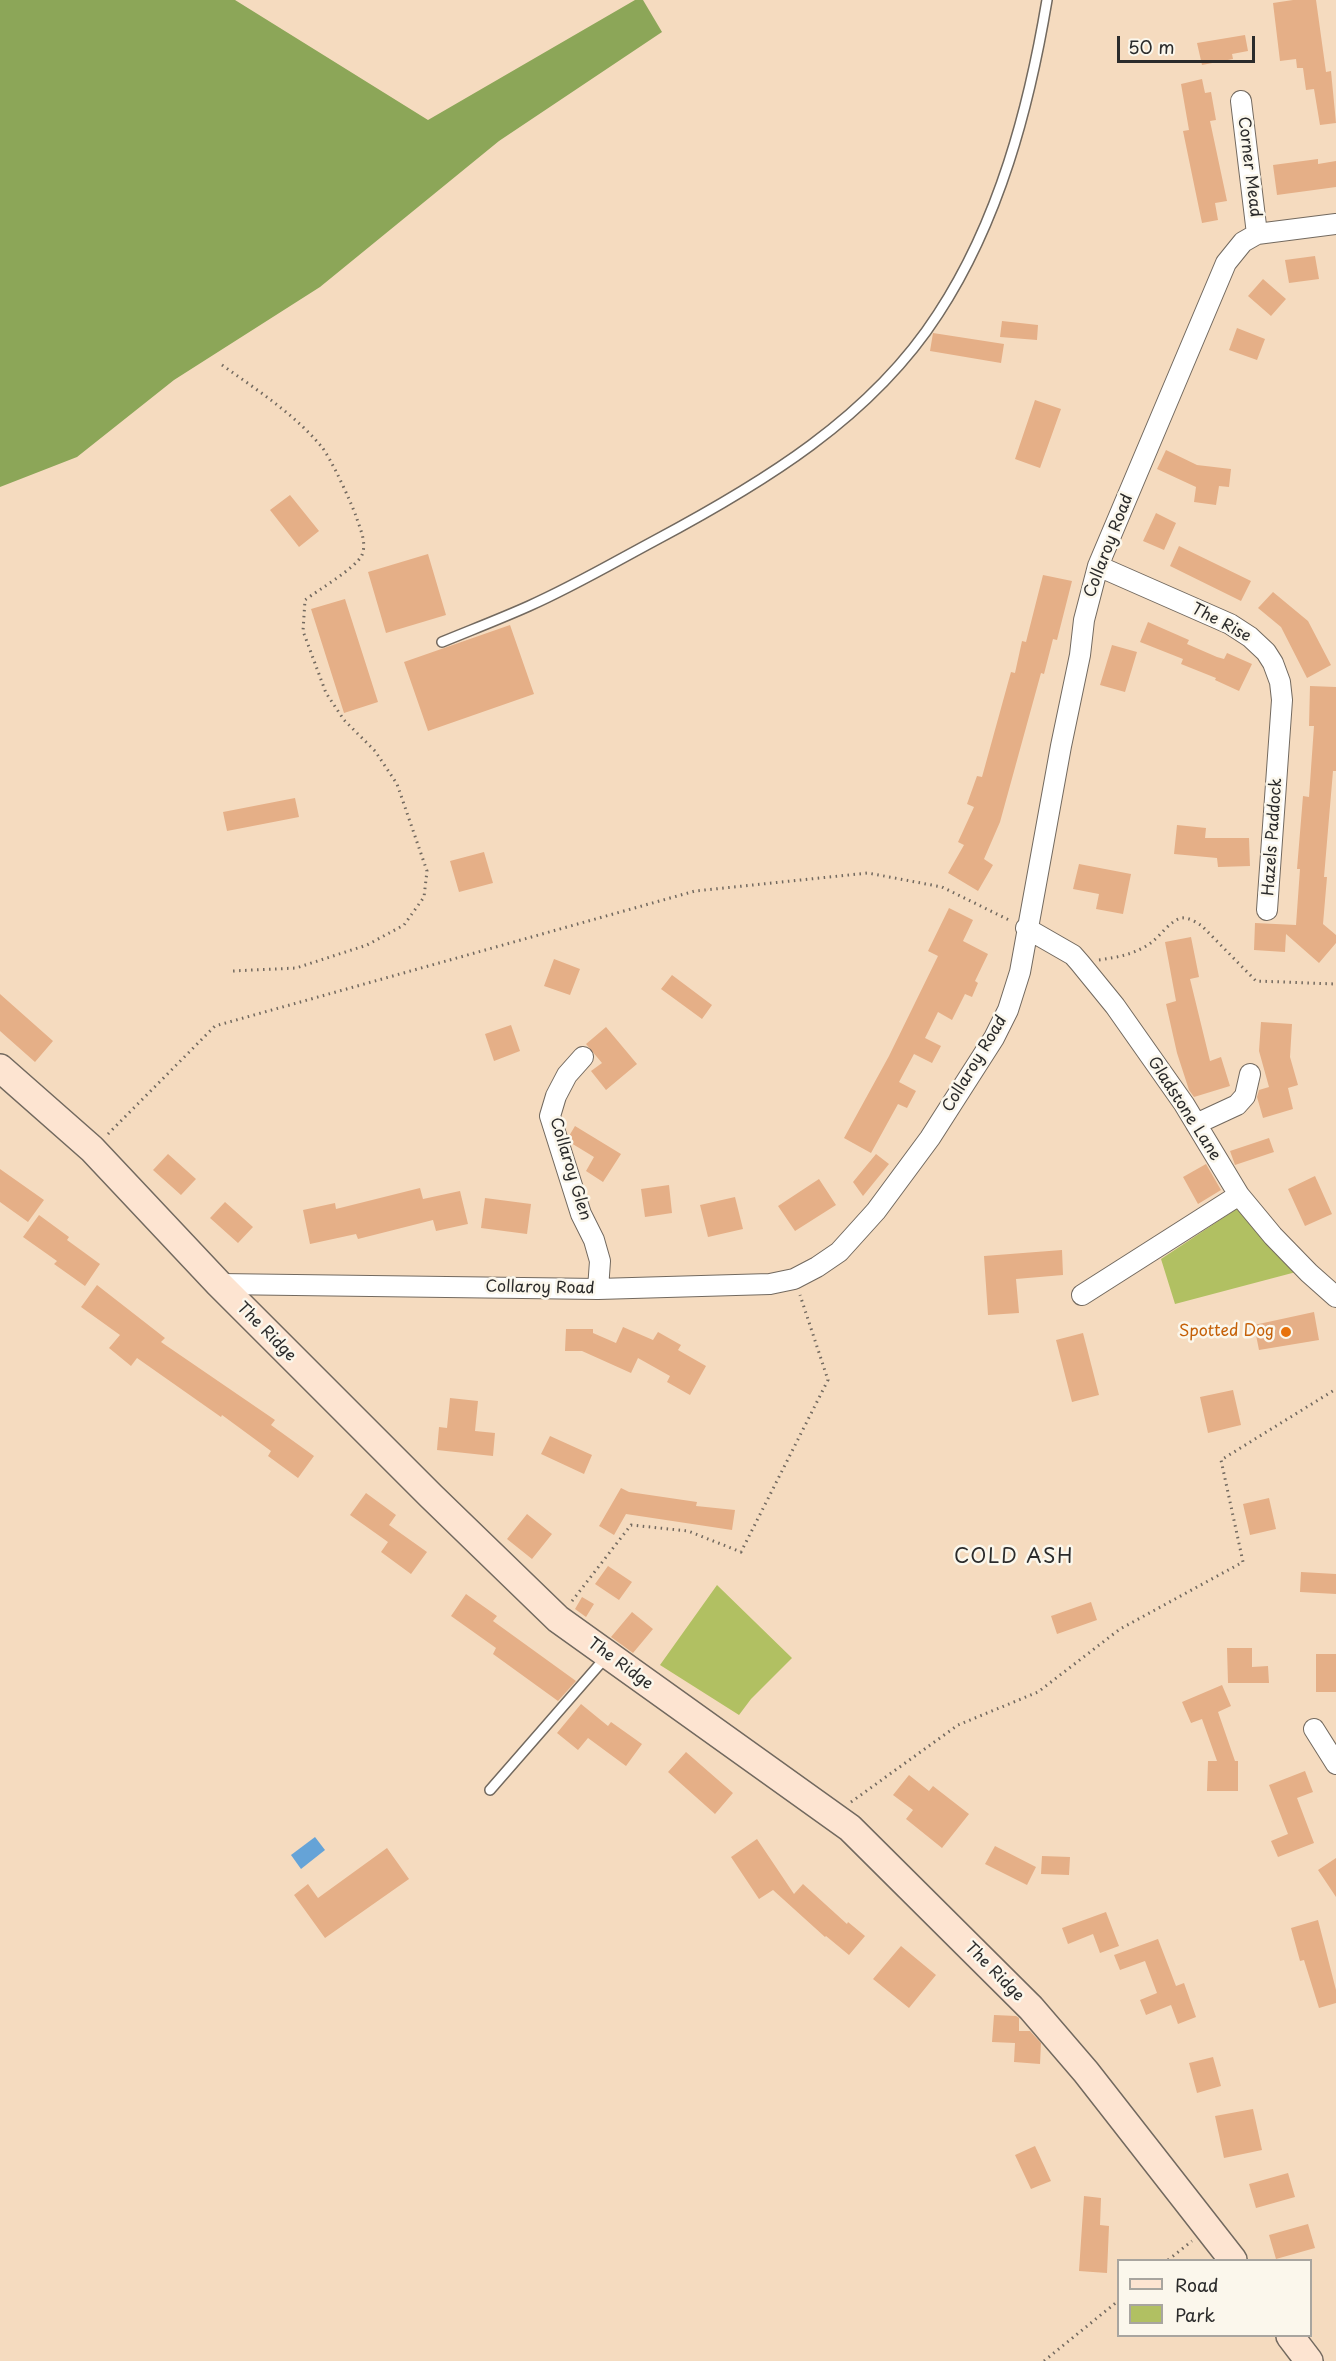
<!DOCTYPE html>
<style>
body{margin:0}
#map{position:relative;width:1336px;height:2361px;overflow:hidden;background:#f5dbbf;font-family:"Playpen Sans",sans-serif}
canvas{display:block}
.legend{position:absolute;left:1117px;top:2259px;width:195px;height:78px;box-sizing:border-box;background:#fbf7ec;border:2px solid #a8a59f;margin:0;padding:8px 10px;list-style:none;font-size:18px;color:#2b2b2b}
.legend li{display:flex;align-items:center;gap:12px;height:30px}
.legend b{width:30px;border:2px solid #a8a59f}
.scale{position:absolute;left:1117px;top:36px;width:138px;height:27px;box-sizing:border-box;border:3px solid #2b2b2b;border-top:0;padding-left:8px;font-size:18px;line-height:21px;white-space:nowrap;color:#2b2b2b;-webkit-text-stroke:4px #fbf7ec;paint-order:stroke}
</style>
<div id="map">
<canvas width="1336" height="2361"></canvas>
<ul class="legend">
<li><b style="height:8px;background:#fde4d1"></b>Road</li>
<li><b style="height:16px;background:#b1c062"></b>Park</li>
</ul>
<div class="scale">50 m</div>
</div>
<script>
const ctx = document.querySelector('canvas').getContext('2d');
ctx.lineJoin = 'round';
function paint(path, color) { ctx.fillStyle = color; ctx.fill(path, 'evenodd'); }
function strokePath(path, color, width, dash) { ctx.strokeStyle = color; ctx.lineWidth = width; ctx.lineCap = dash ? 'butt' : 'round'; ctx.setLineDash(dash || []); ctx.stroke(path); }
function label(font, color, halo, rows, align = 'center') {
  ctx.font = font + ' "Playpen Sans",sans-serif'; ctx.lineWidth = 5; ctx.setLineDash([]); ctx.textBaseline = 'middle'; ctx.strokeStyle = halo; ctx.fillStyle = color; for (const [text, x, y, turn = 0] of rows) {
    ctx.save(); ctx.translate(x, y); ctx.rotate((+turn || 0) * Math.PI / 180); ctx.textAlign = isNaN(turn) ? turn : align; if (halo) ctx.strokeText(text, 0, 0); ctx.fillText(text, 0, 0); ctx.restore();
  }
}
const green = new Path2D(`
 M1241,1206L1296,1272L1175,1304L1161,1259Z
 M717,1585L792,1658L751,1699L739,1715L660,1665Z`);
const forest = new Path2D(`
 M0,0H235L428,120L635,0H643L662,32L499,141L320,287L174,380L77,457L0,487Z`);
const water = new Path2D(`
 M315,1837L325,1850L301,1869L291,1855Z`);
const building = new Path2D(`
 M1293,0H1316L1326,72L1331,71L1336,123L1320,125L1314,89L1306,90L1303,68H1297L1296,59L1280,61L1273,3Z
 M1245,35L1248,51L1232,54L1233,59L1202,65L1197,43Z
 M1202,79L1205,93L1211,92L1216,120L1210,121L1227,201L1215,203L1218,220L1202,223L1183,131L1189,130L1181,84Z
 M1318,159V164L1336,161V187L1277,195L1273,165Z
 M1315,256L1319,279L1289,283L1285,260Z
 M1263,279L1286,299L1271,316L1248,296Z
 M1002,321L1038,325L1037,340L1000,337Z
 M1237,328L1265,339L1257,360L1229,350Z
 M933,333L1004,344L1001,363L930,351Z
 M1035,400L1061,409L1040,468L1015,459Z
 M1166,450L1197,465L1231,469L1229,487L1219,486L1216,505L1194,502L1196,487L1157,469Z
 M290,495L319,531L299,547L270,510Z
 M1156,513L1176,523L1164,550L1143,541Z
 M1179,546L1251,581L1241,601L1170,566Z
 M428,554L446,615L386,633L368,572Z
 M1043,575L1072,581L1057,640L1053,639L1044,674L1041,673L1000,822L984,859L993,865L978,891L948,873L964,845L958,842L974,807L967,804L977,776L982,777L1011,672L1015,673L1022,641L1026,642Z
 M1273,592L1308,621L1331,665L1307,678L1281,627L1258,608Z
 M345,599L378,702L344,713L311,609Z
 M1148,622L1189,640L1187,644L1217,657L1224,659L1227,653L1252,664L1239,691L1215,680L1216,678L1181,664L1183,659L1140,642Z
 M510,625L534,694L428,731L404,662Z
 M1112,645L1137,652L1125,692L1100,685Z
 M1310,686L1336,687V771H1333L1324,877H1327L1323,924L1336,935V943L1319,963L1286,934L1285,952L1254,950L1255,923L1296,925L1300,869H1297L1303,796L1309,797L1314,726H1309Z
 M295,798L299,817L227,831L223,812Z
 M1177,825L1206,828L1205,838H1249L1250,866L1218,867L1217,858L1174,854Z
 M484,852L493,883L459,892L450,861Z
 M1079,864L1131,874L1123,914L1096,909L1099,894L1073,889Z
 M949,908L973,920L963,941L988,954L975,981L978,983L972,997L965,994L952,1020L938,1012L925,1038L941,1046L932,1063L914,1054L899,1082L916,1091L907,1108L898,1104L871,1153L844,1138L889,1056L938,956L928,951Z
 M1191,937L1199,977L1190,979L1210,1061L1221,1057L1230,1086L1194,1097L1189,1090L1177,1053L1166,1004L1176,1001L1165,942Z
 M554,959L580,969L570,995L544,986Z
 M672,975L712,1005L702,1019L661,989Z
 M0,994L53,1041L35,1062L0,1031Z
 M1261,1022L1292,1024L1290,1057L1298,1085L1288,1088L1293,1109L1263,1118L1257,1097L1259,1090L1269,1087L1259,1051Z
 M511,1025L520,1051L494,1061L485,1034Z
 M606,1027L637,1064L606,1090L591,1071L602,1063L586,1044Z
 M575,1126L621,1154L603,1182L586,1171L594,1157L571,1143L569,1136Z
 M1269,1138L1274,1152L1235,1165L1230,1151Z
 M168,1154L196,1179L181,1195L153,1170Z
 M876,1154L889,1164L863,1196L853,1182Z
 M1206,1164L1221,1190L1198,1204L1183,1177Z
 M0,1169L44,1200L28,1222L0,1202Z
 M1315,1176L1332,1214L1305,1226L1288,1189Z
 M819,1179L836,1205L795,1231L778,1206Z
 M669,1185L672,1213L645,1217L641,1189Z
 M420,1188L423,1199L460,1191L468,1224L436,1231L433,1220L358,1239L356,1234L310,1244L303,1210L335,1203L336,1209Z
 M735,1197L743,1229L708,1237L700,1205Z
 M485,1198L531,1204L527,1234L481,1228Z
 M225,1202L253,1227L238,1243L210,1218Z
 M39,1215L69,1237L67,1240L100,1264L85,1286L54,1264L57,1261L23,1237Z
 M1062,1250L1063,1275L1016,1279L1019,1313L988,1315L984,1256Z
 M97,1285L165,1338L161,1342L275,1420L271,1425L314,1456L298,1478L268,1456L271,1451L222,1415L221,1417L137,1358L131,1366L109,1348L120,1335L81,1307Z
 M1314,1312L1319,1340L1259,1350L1254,1325Z
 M623,1327L653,1340L658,1332L681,1345L678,1350L706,1366L690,1395L667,1382L670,1376L638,1358L631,1373L582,1351H565L566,1329H593V1333L616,1343Z
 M1083,1333L1099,1395L1072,1402L1056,1340Z
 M1233,1390L1241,1425L1208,1433L1200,1397Z
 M450,1398L478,1401L475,1431L495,1433L493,1456L437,1450L439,1427L447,1428Z
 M550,1436L592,1455L584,1474L541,1454Z
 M621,1488L629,1492L697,1502L696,1506L735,1510L732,1530L626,1514L614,1535L599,1526Z
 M366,1493L396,1515L389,1525L427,1552L411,1574L381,1552L388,1542L350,1515Z
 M1269,1498L1276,1529L1250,1535L1243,1504Z
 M527,1514L552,1534L532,1559L507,1539Z
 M608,1566L632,1582L619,1600L595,1584Z
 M1301,1572L1336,1574V1594L1300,1592Z
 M466,1594L497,1616L493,1621L576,1681L558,1701L493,1654L496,1648L451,1616Z
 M582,1597L594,1604L586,1617L575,1609Z
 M1091,1602L1097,1620L1057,1634L1051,1616Z
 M632,1612L653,1629L633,1653L611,1637Z
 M1227,1648H1252V1667L1268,1666L1269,1683H1228Z
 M1316,1654H1336V1692H1316Z
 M1222,1685L1231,1706L1218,1712L1235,1761H1238V1791H1207L1208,1761H1217L1202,1719L1191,1723L1182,1702Z
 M581,1704L608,1726L611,1722L642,1744L626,1766L588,1738L578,1750L557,1733Z
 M686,1752L733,1793L715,1814L668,1772Z
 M1305,1771L1313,1792L1297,1798L1314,1843L1278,1857L1271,1841L1288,1834L1269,1785Z
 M909,1775L929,1791L933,1786L969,1814L942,1848L906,1819L913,1810L893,1795Z
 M757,1839L794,1894L803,1884L847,1924L848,1922L865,1936L849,1955L826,1936L825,1937L773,1890L759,1899L731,1857Z
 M995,1846L1036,1867L1027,1885L985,1864Z
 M387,1848L409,1879L325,1938L294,1895L308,1884L318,1898Z
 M1042,1856L1070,1857L1069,1875L1041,1874Z
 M1336,1858V1897L1318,1870Z
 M1106,1912L1119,1946L1100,1953L1093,1934L1068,1944L1062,1928Z
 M1318,1920L1336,1990V2003L1319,2008L1304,1960L1300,1961L1291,1928Z
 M1158,1939L1176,1986L1184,1983L1196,2017L1178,2024L1171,2005L1146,2015L1140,2000L1157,1993L1145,1961L1120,1970L1114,1955Z
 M901,1946L936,1975L909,2008L873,1979Z
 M994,2015L1016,2016L1019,2018V2031H1030L1041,2043L1040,2064L1014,2062L1015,2043L992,2042Z
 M1213,2057L1221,2086L1197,2093L1189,2063Z
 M1253,2109L1262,2150L1224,2158L1215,2116Z
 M1035,2146L1051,2181L1031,2189L1015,2155Z
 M1288,2173L1295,2197L1256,2208L1249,2184Z
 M1084,2196L1101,2198L1100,2225L1109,2226L1107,2273L1079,2271Z
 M1308,2224L1315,2248L1276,2259L1269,2235Z`);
const path = new Path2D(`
 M222,365C257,390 293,413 321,446C331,458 350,500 356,516C360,529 367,542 362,555C356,568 318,590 305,600L303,631L326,693L344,720L375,751L397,784L427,871L424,897L404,925L367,945L296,968L232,971
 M1099,960C1119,957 1136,954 1152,942C1161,935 1170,921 1181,918C1188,917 1196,922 1202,926L1256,981L1336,984
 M108,1134L215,1026L695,891L868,873L942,887L1009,920
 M572,1601L631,1525L688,1531L741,1552L828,1380L800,1295
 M851,1802L958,1725L1038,1692L1120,1629L1243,1562L1221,1460L1336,1389
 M1168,2260L1192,2241
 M1044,2361L1118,2301`);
const lane = new Path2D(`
 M442,642C471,630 500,619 529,606C572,587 613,563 654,541C761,484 871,418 938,314C999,221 1029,108 1047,0
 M490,1790L606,1657`);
const street = new Path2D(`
 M1241,101L1257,234
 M1098,566L1230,624L1250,637L1266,652L1273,663L1280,682L1282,700L1267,910
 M1026,928L1073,955L1080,963L1115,1006L1184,1104L1239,1195L1273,1236L1309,1273L1336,1297
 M583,1057L567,1075L556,1096L550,1116L581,1214L594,1240L600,1261L598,1289
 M1196,1124L1237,1105L1245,1096L1250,1074
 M219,1284L598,1289L770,1284L794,1279L817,1267L839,1252L876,1211L930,1138L994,1038L1008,1010L1020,972L1061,746L1080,655L1084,620L1098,566L1226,263L1243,242L1257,234L1336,224
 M1082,1295L1239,1195
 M1314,1729L1336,1764`);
const secondary = new Path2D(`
 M0,1068L92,1149L219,1284L431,1496L558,1619L850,1828L1031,2008L1086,2072L1233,2260
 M1290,2336L1309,2361`);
const markers = [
 [1286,1332,6,"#e8710a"]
];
const streetNames = [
 ["Corner Mead",1249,167,83],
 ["Collaroy Road",1109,546,-69],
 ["The Rise",1221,623,28],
 ["Hazels Paddock",1273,837,-86],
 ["Collaroy Road",975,1064,-59],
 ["Gladstone Lane",1184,1109,57],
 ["Collaroy Glen",570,1169,73],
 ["Collaroy Road",540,1288,1],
 ["The Ridge",266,1332,45],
 ["The Ridge",620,1664,36],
 ["The Ridge",994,1972,45]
];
const foodNames = [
 ["Spotted Dog",1274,1332]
];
const quarterNames = [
 ["COLD ASH",1014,1557]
];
paint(green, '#b1c062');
paint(forest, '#8ca658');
paint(water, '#65a3d7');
paint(building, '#e5af87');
strokePath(lane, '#72695f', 12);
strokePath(street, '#72695f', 22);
strokePath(secondary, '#72695f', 30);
strokePath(path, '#72695f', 3, [1.5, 4.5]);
strokePath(lane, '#fff', 9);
strokePath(street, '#fff', 20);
strokePath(secondary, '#fde4d1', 27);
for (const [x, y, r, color] of markers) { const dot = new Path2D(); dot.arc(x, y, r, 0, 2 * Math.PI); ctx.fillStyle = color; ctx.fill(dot); strokePath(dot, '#fbf7ec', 2); }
label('16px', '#2b2b2b', '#fbf7ec', streetNames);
label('16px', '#c56008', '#fbf7ec', foodNames, 'right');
ctx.letterSpacing = '1.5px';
label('20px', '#2b2b2b', '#fbf7ec', quarterNames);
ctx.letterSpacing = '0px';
</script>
